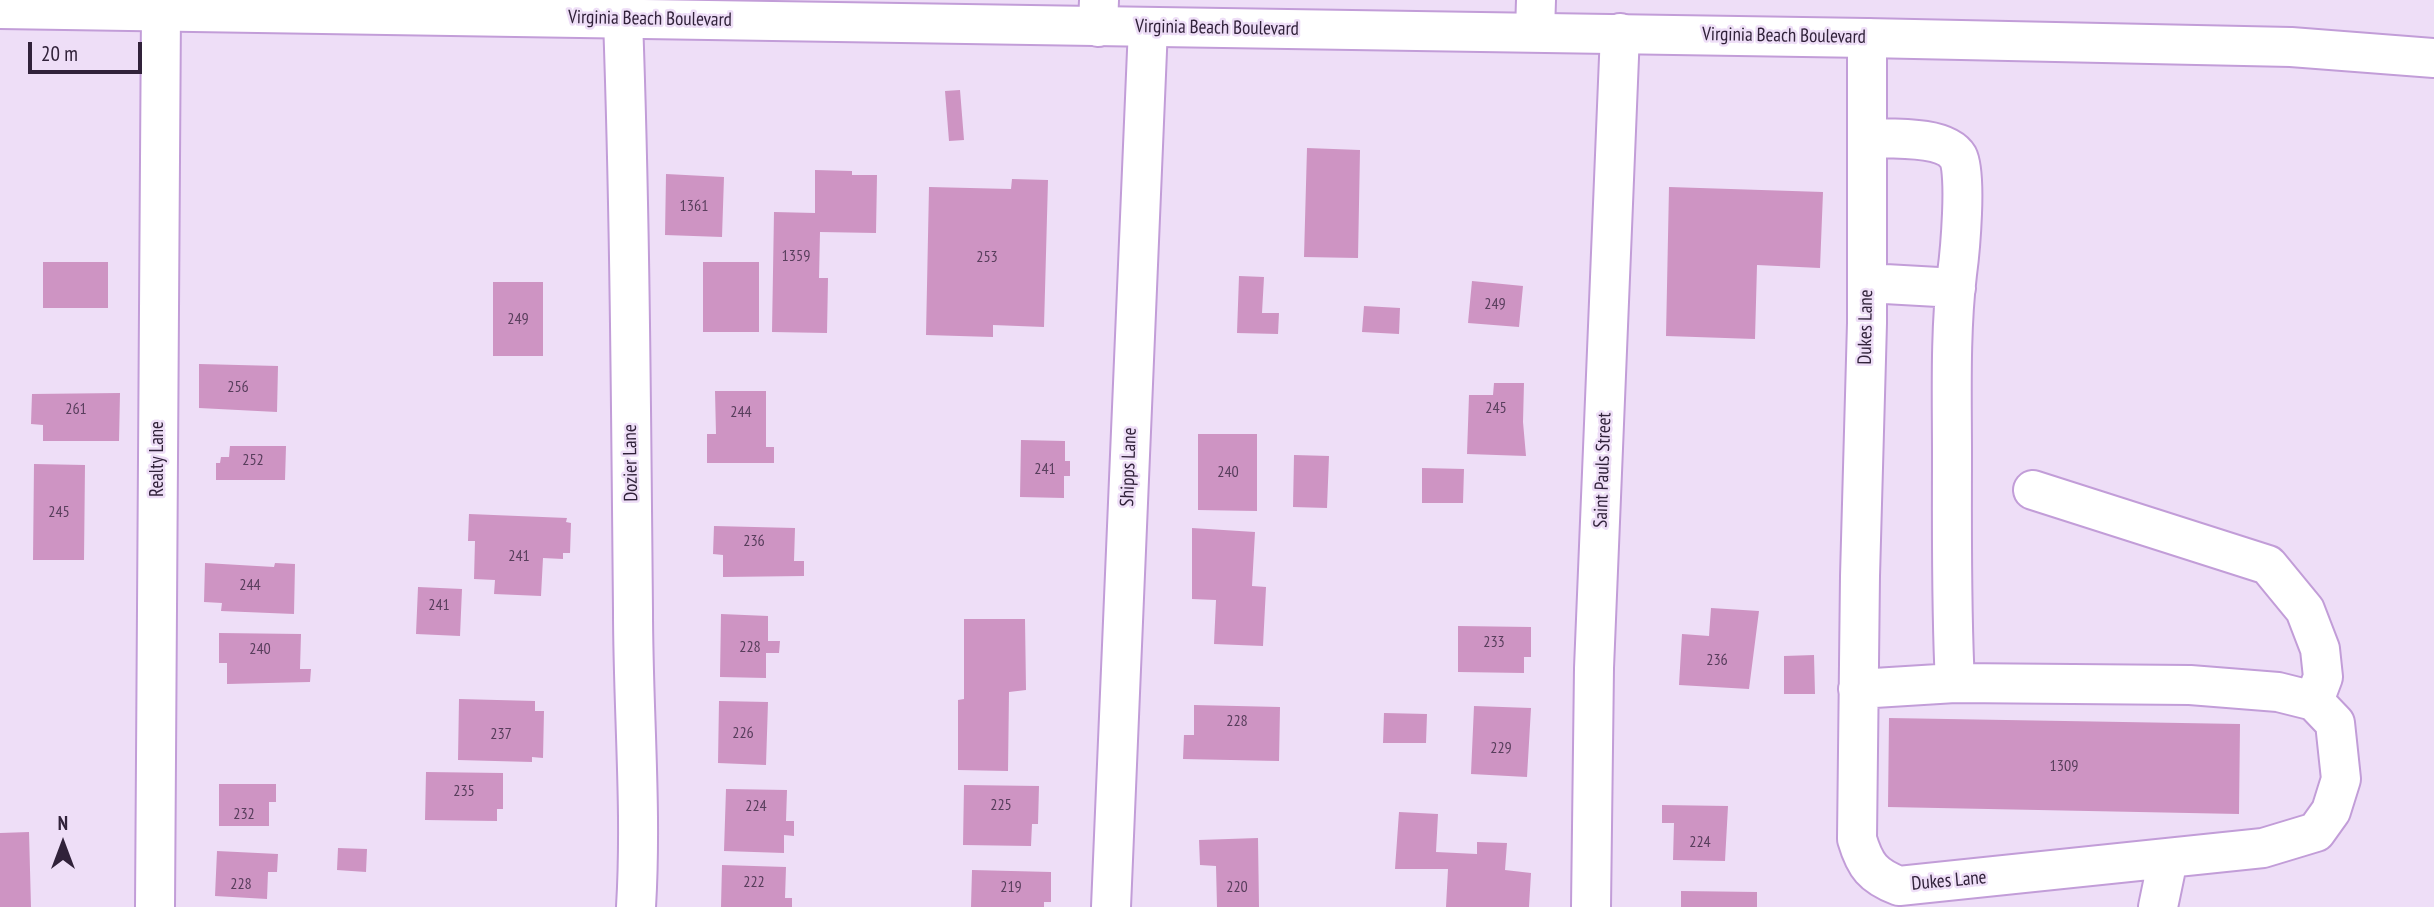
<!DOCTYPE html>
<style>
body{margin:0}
#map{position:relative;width:2434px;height:907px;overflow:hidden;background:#eedef7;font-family:"PT Sans Narrow",sans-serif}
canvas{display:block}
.north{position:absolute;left:28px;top:809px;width:70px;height:70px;-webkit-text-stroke:5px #eedef7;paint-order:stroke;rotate:0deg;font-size:19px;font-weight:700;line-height:28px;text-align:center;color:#31223a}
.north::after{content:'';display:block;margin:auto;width:24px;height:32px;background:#31223a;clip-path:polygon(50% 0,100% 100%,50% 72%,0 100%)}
.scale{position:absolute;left:28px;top:42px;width:114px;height:32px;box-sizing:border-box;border:4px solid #31223a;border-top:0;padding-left:9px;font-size:21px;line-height:24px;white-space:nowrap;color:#31223a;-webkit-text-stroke:5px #eedef7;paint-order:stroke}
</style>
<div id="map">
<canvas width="2434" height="907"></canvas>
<div class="north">N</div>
<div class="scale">20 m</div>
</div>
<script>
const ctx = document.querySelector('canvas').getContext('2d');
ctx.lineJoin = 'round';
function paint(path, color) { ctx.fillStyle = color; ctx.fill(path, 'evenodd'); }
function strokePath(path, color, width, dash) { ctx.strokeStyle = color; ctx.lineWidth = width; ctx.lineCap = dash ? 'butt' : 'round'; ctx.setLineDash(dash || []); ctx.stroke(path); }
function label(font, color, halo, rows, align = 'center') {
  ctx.font = font + ' "PT Sans Narrow",sans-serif'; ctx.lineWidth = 5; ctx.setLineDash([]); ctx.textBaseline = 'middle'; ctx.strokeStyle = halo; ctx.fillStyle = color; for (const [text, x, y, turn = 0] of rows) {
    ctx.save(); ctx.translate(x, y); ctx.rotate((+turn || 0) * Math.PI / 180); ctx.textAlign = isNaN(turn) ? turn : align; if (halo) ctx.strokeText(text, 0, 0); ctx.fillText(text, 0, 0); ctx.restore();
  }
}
const building = new Path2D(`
 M960,90L964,140L949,141L945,91Z
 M1307,148L1360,150L1358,258L1304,257Z
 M815,170L852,171V175H877L876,233L820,232L819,278H828L827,333L772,332L774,212L815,213Z
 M666,174L724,177L722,237L665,235Z
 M1012,179L1048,180L1044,327L993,325V337L926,335L929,187L1011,189Z
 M1669,187L1823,192L1820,268L1757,265L1755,339L1666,336Z
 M43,262H108V308H43Z
 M703,262H759V332H703Z
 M1239,276L1264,277L1262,313H1279L1278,334L1237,333Z
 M1472,281L1523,286L1519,327L1468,323Z
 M493,282H543V356H493Z
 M1364,306L1400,308L1399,334L1362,332Z
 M199,364L278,366L277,412L199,408Z
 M1494,383H1524L1523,422L1526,456L1467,454L1469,395H1493Z
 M715,391H766V447H774V463H707V434H716Z
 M120,393L119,441H43V425L31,424L32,394Z
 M1198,434H1257V511L1198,510Z
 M1021,440L1065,441V461H1070V476H1064V498L1020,497Z
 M230,446H286L285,480H216V463H220L221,457H229Z
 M1294,455L1329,456L1327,508L1293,507Z
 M34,464L85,465L84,560H33Z
 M1422,468L1464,469L1463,503H1422Z
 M469,514L567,518L566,522L571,523L570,553H563V559L543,558L541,596L494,594L495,580L474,579L475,541H468Z
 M714,526L795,528L794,561H804V576L723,577V555L713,554Z
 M1192,528L1255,532L1252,586L1266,587L1263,646L1214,644L1216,600L1192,599Z
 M205,563L274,567L275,563L295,564L294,614L221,611L222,603L204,602Z
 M418,587L462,589L460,636L416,634Z
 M1711,608L1759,611L1749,689L1679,685L1682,634L1709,636Z
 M721,614L768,616V641H780L779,653H766V678L720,677Z
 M964,619H1025L1026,690L1009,692L1008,771L958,770V700L964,699Z
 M1458,626L1531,627V657H1524V673L1458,672Z
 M219,633L301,634L300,669H311L310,682L227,684V663H219Z
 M1814,655L1815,694H1784V656Z
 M459,699L535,701V711H544L543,758L532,757V762L458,760Z
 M719,701L768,702L766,765L718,763Z
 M1194,705L1280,707L1279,761L1183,759L1184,735H1194Z
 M1474,706L1531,708L1527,777L1471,774Z
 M1384,713L1427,714L1426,743H1383Z
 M1889,718L2240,724L2239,814L1888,807Z
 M426,772L503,773V809H497V821L425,820Z
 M219,784H276V802H269V826H219Z
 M964,785L1039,786L1038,824H1032L1031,846L963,845Z
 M726,789L787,790L786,821H794V836L784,835V853L724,851Z
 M1662,805L1728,806L1725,861L1673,860L1674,823H1662Z
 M1399,812L1438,814L1436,852L1477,854V842L1507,843L1505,870L1531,873L1529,907H1446L1448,869H1395Z
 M29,832L31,907H0V833Z
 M1258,838L1259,907H1217L1216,866L1200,865L1199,840Z
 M338,848L367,849L366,872L337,870Z
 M217,851L278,854L277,872H268L267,899L215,896Z
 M722,865L786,867L785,898H792V907H721Z
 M972,870L1051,872V902H1044V907H971Z
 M1681,891L1757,892V907H1681Z`);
const minor = new Path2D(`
 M623,19C630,216 631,413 633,611C633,709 642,809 636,907
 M1098,27L1099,0
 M1535,32L1536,0
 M1867,38V323L1860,576L1857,839C1865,866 1873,876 1899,886L2263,848L2316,832L2331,811L2341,779L2335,723L2314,701L2278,692L2190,685L1955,683
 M1867,283L1956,288
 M2033,490L2268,565L2305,610L2320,649L2323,677L2314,701
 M1858,689L1955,683C1951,607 1952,531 1952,454C1952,394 1950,333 1957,274C1960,252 1967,174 1958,157C1945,135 1889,139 1867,138
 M155,907L161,10
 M1111,907L1148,27
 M1591,907L1594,668L1620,33
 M2158,907L2168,859`);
const major = new Path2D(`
 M0,9L1867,38L2291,47L2434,58`);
const numberNames = [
 ["1361",694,206],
 ["1359",796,256],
 ["253",987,257],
 ["249",1495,304],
 ["249",518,319],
 ["256",238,387],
 ["245",1496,408],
 ["261",76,409],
 ["244",741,412],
 ["252",253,460],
 ["241",1045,469],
 ["240",1228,472],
 ["245",59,512],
 ["236",754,541],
 ["241",519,556],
 ["244",250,585],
 ["241",439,605],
 ["233",1494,642],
 ["228",750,647],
 ["240",260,649],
 ["236",1717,660],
 ["228",1237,721],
 ["226",743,733],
 ["237",501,734],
 ["229",1501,748],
 ["1309",2064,766],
 ["235",464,791],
 ["225",1001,805],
 ["224",756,806],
 ["232",244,814],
 ["224",1700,842],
 ["222",754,882],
 ["228",241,884],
 ["219",1011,887],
 ["220",1237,887]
];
const streetNames = [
 ["Virginia Beach Boulevard",650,19,1],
 ["Virginia Beach Boulevard",1217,28,1],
 ["Virginia Beach Boulevard",1784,36,1],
 ["Dukes Lane",1866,327,-89],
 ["Realty Lane",158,459,-90],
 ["Dozier Lane",631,463,-91],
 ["Shipps Lane",1129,467,-88],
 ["Saint Pauls Street",1603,470,-88],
 ["Dukes Lane",1949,881,-5]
];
paint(building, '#ce94c3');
strokePath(minor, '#c29dd8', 42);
strokePath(major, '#c29dd8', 42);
strokePath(minor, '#fff', 38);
strokePath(major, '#fff', 38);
label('16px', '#583e5c', null, numberNames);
label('19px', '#31223a', '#eedef7', streetNames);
</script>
